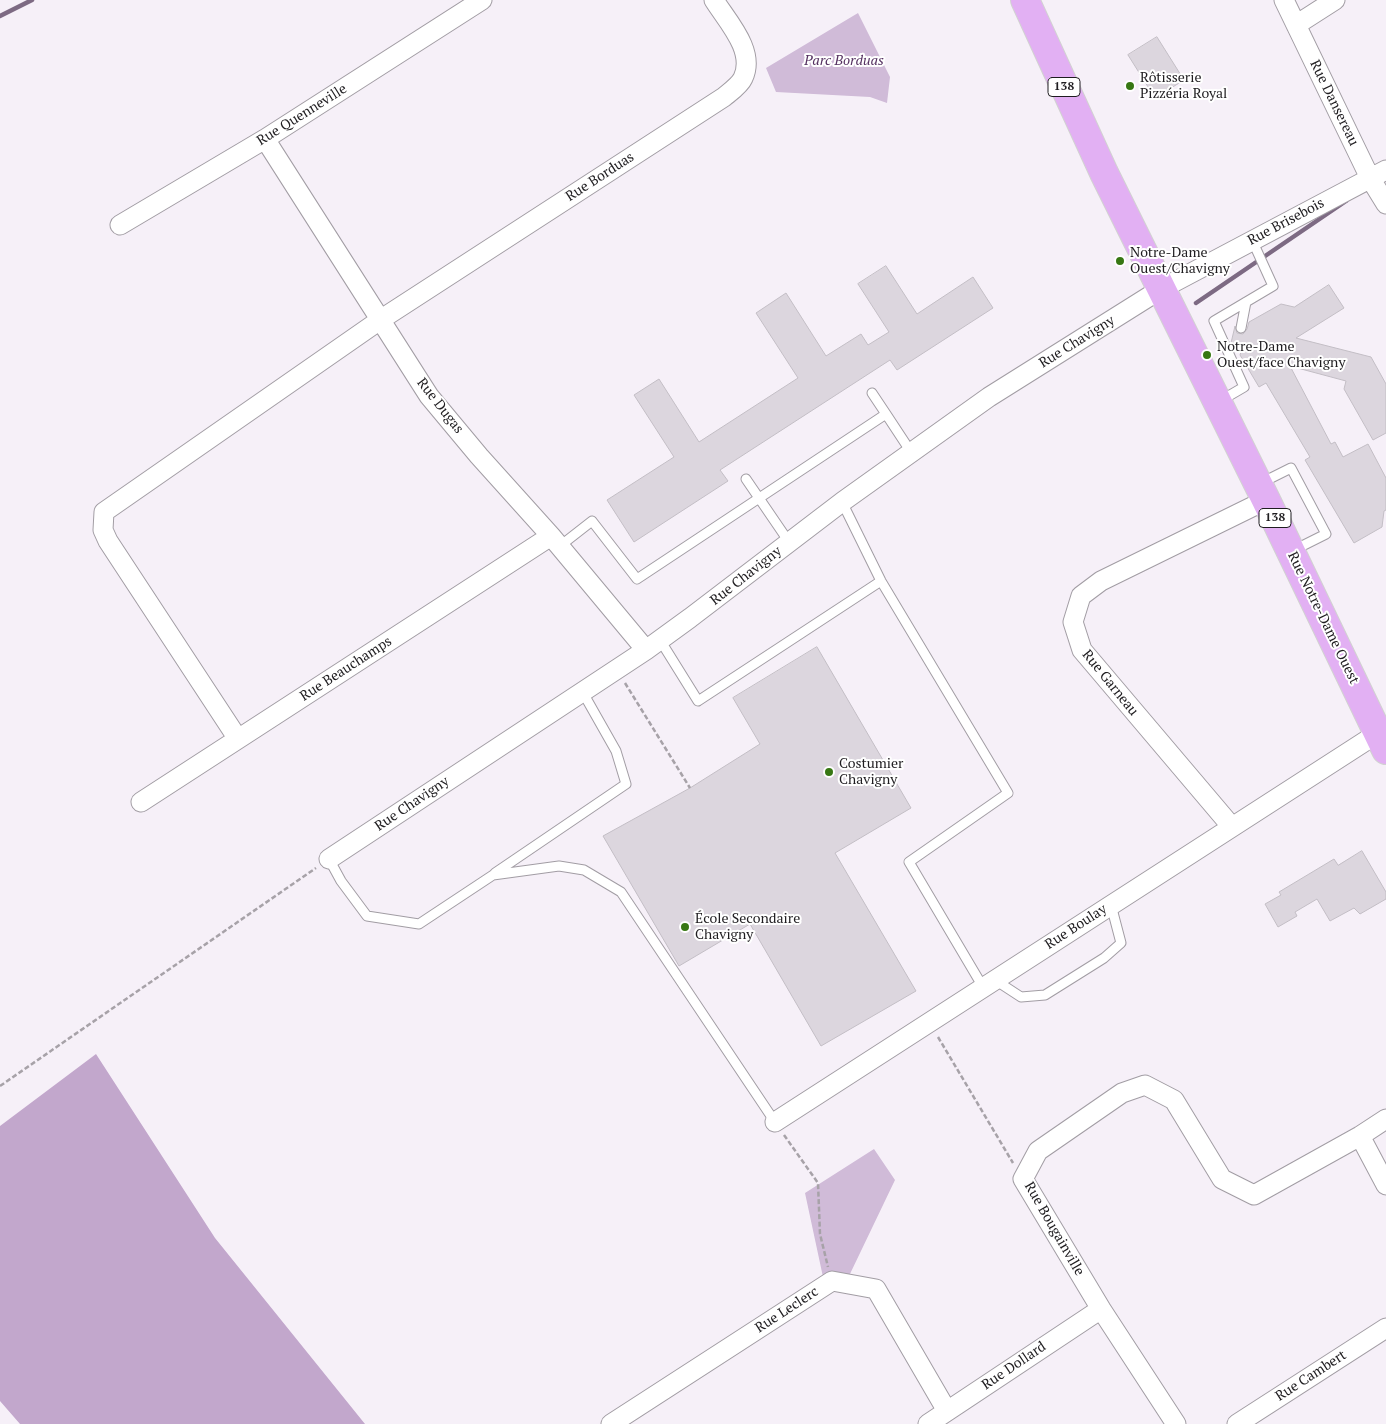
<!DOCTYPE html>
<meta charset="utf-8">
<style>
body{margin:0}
canvas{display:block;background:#f6f0f8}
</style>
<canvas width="1386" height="1424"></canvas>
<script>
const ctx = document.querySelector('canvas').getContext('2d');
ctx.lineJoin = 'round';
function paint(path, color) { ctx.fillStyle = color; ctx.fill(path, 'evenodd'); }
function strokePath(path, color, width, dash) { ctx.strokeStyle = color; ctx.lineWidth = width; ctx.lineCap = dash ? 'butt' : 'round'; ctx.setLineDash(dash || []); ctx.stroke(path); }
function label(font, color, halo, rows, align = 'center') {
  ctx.font = font + ' "PT Serif",serif'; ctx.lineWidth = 4; ctx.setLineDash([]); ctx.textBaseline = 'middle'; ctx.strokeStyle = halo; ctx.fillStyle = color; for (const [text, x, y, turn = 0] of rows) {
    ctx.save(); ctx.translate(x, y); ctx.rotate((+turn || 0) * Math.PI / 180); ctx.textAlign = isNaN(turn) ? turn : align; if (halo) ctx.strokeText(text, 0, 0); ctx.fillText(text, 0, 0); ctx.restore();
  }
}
const green = new Path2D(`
 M858,13L890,77L887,103L870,97L776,92L766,68Z
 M874,1149L895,1180L849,1276L823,1277L805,1193Z`);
const forest = new Path2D(`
 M96,1054L215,1238L365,1424H20L0,1401V1126Z`);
const stream = new Path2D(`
 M0,16L32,0
 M1196,303L1346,201`);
const building = new Path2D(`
 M1157,37L1184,80L1155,98L1128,55Z
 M886,266L917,314L973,277L993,308L897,370L890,360L720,470L728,481L634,542L607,500L674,457L634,395L659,379L699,442L798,378L756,313L786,293L826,356L861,334L868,345L889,332L858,284Z
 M1329,285L1344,308L1296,338L1371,357L1386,384V433L1373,440L1344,389L1346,381L1290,366L1331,444L1335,442L1343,457L1368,444L1386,478V510L1384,511L1382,527L1354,543L1305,460L1310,457L1266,383L1259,387L1240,355L1243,346L1231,343L1235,326L1237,333L1243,334L1247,329L1249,322L1281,304L1294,307Z
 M817,647L911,808L835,853L916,991L821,1046L750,924L679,966L603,836L690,788L760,744L733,698Z
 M1362,851L1386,892V899L1360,914L1354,908L1330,921L1317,899L1295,912L1297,916L1278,927L1265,904L1281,895L1279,892L1334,859L1338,865Z`);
const path = new Path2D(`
 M625,683L690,788
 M938,1037L1013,1163
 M0,1086L316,868
 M784,1135L818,1183L820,1234L828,1267`);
const service = new Path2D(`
 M1241,328L1246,302
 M872,393L886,414
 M1220,401L1244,387L1214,321L1273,286L1252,240
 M746,479L789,542
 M1261,483L1291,468L1326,534L1294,550
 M842,502L881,581L1008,793L909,862L983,987
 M560,546L592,521L637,579L886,414L911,452
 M660,640L698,701L881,581
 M329,859L341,881L367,916L419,924L493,875L559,866L584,870L621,892L775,1122
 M495,873L626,784L616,751L582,691
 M995,980L1021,997L1045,995L1104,958L1121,943L1111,905`);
const minor = new Path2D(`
 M1284,0L1370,178L1386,204
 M1296,25L1335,0
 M265,139L429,396L479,456L551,536L646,650
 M120,225L265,139L482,0
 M238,739L108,541L103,530L104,512L380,320L724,97C730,92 740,85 743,78C756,51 727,21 714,0
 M141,802L551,536
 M1232,827L1082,650L1073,622L1081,596L1101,581L1266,500
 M329,859L646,650L690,618L842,502L989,397L1161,289L1386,170
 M775,1122L1378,733
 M1360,1136L1386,1185
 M611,1424L832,1281L876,1289L947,1411
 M928,1424L1101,1309
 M1176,1424L1101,1309L1023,1179L1038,1151L1122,1093L1145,1085L1174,1100L1222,1179L1254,1195L1360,1136L1386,1119
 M1237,1424L1386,1328`);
const primary = new Path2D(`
 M1025,0L1104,173L1266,500L1386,750`);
const markers = [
 [1130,86,5,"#377713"],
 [1120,261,5,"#377713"],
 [1207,355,5,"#377713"],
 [829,772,5,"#377713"],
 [685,927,5,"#377713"]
];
const shields = [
 [1064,87,32],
 [1275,518,32]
];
const shieldNames = [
 ["138",1064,87],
 ["138",1275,518]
];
const parkNames = [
 ["Parc Borduas",844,61]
];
const poiNames = [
 ["Rôtisserie",1140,78],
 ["Pizzéria Royal",1140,94],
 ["Notre-Dame",1130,253],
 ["Ouest/Chavigny",1130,269],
 ["Notre-Dame",1217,347],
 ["Ouest/face Chavigny",1217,363],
 ["Costumier",839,764],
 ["Chavigny",839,780],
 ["École Secondaire",695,919],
 ["Chavigny",695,935]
];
const streetNames = [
 ["Rue Dansereau",1334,103,64],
 ["Rue Quenneville",302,115,-32],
 ["Rue Borduas",600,177,-33],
 ["Rue Brisebois",1286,222,-28],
 ["Rue Chavigny",1077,342,-32],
 ["Rue Dugas",440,406,52],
 ["Rue Chavigny",746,576,-38],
 ["Rue Notre-Dame Ouest",1323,618,64],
 ["Rue Beauchamps",346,669,-33],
 ["Rue Garneau",1110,683,51],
 ["Rue Chavigny",412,804,-34],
 ["Rue Boulay",1076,927,-33],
 ["Rue Bougainville",1054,1229,60],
 ["Rue Leclerc",787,1310,-33],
 ["Rue Dollard",1014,1366,-34],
 ["Rue Cambert",1311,1376,-33]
];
paint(green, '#d0bbd8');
paint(forest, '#c2a7cc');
strokePath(stream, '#7d6a83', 4.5);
paint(building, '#dcd6de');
strokePath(building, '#c3bec5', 1);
strokePath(service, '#a29da4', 11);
strokePath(minor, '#a29da4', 21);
strokePath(primary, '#d2d2d2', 30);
strokePath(path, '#a7a2a8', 2.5, [5, 2.5]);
strokePath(service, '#fff', 9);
strokePath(minor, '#fff', 19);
strokePath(primary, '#e2b0f3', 28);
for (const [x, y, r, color] of markers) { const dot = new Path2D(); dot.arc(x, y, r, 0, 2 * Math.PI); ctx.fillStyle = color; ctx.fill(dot); strokePath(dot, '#fff', 2); }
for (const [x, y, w] of shields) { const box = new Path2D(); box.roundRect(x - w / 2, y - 9.5, w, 19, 4); ctx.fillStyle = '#fff'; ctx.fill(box); strokePath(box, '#1f1d20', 1); }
label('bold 12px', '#1f1d20', null, shieldNames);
label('italic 14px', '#543060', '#fff', parkNames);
label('14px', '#1f1d20', '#fff', poiNames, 'left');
label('14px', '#1f1d20', '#fff', streetNames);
</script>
